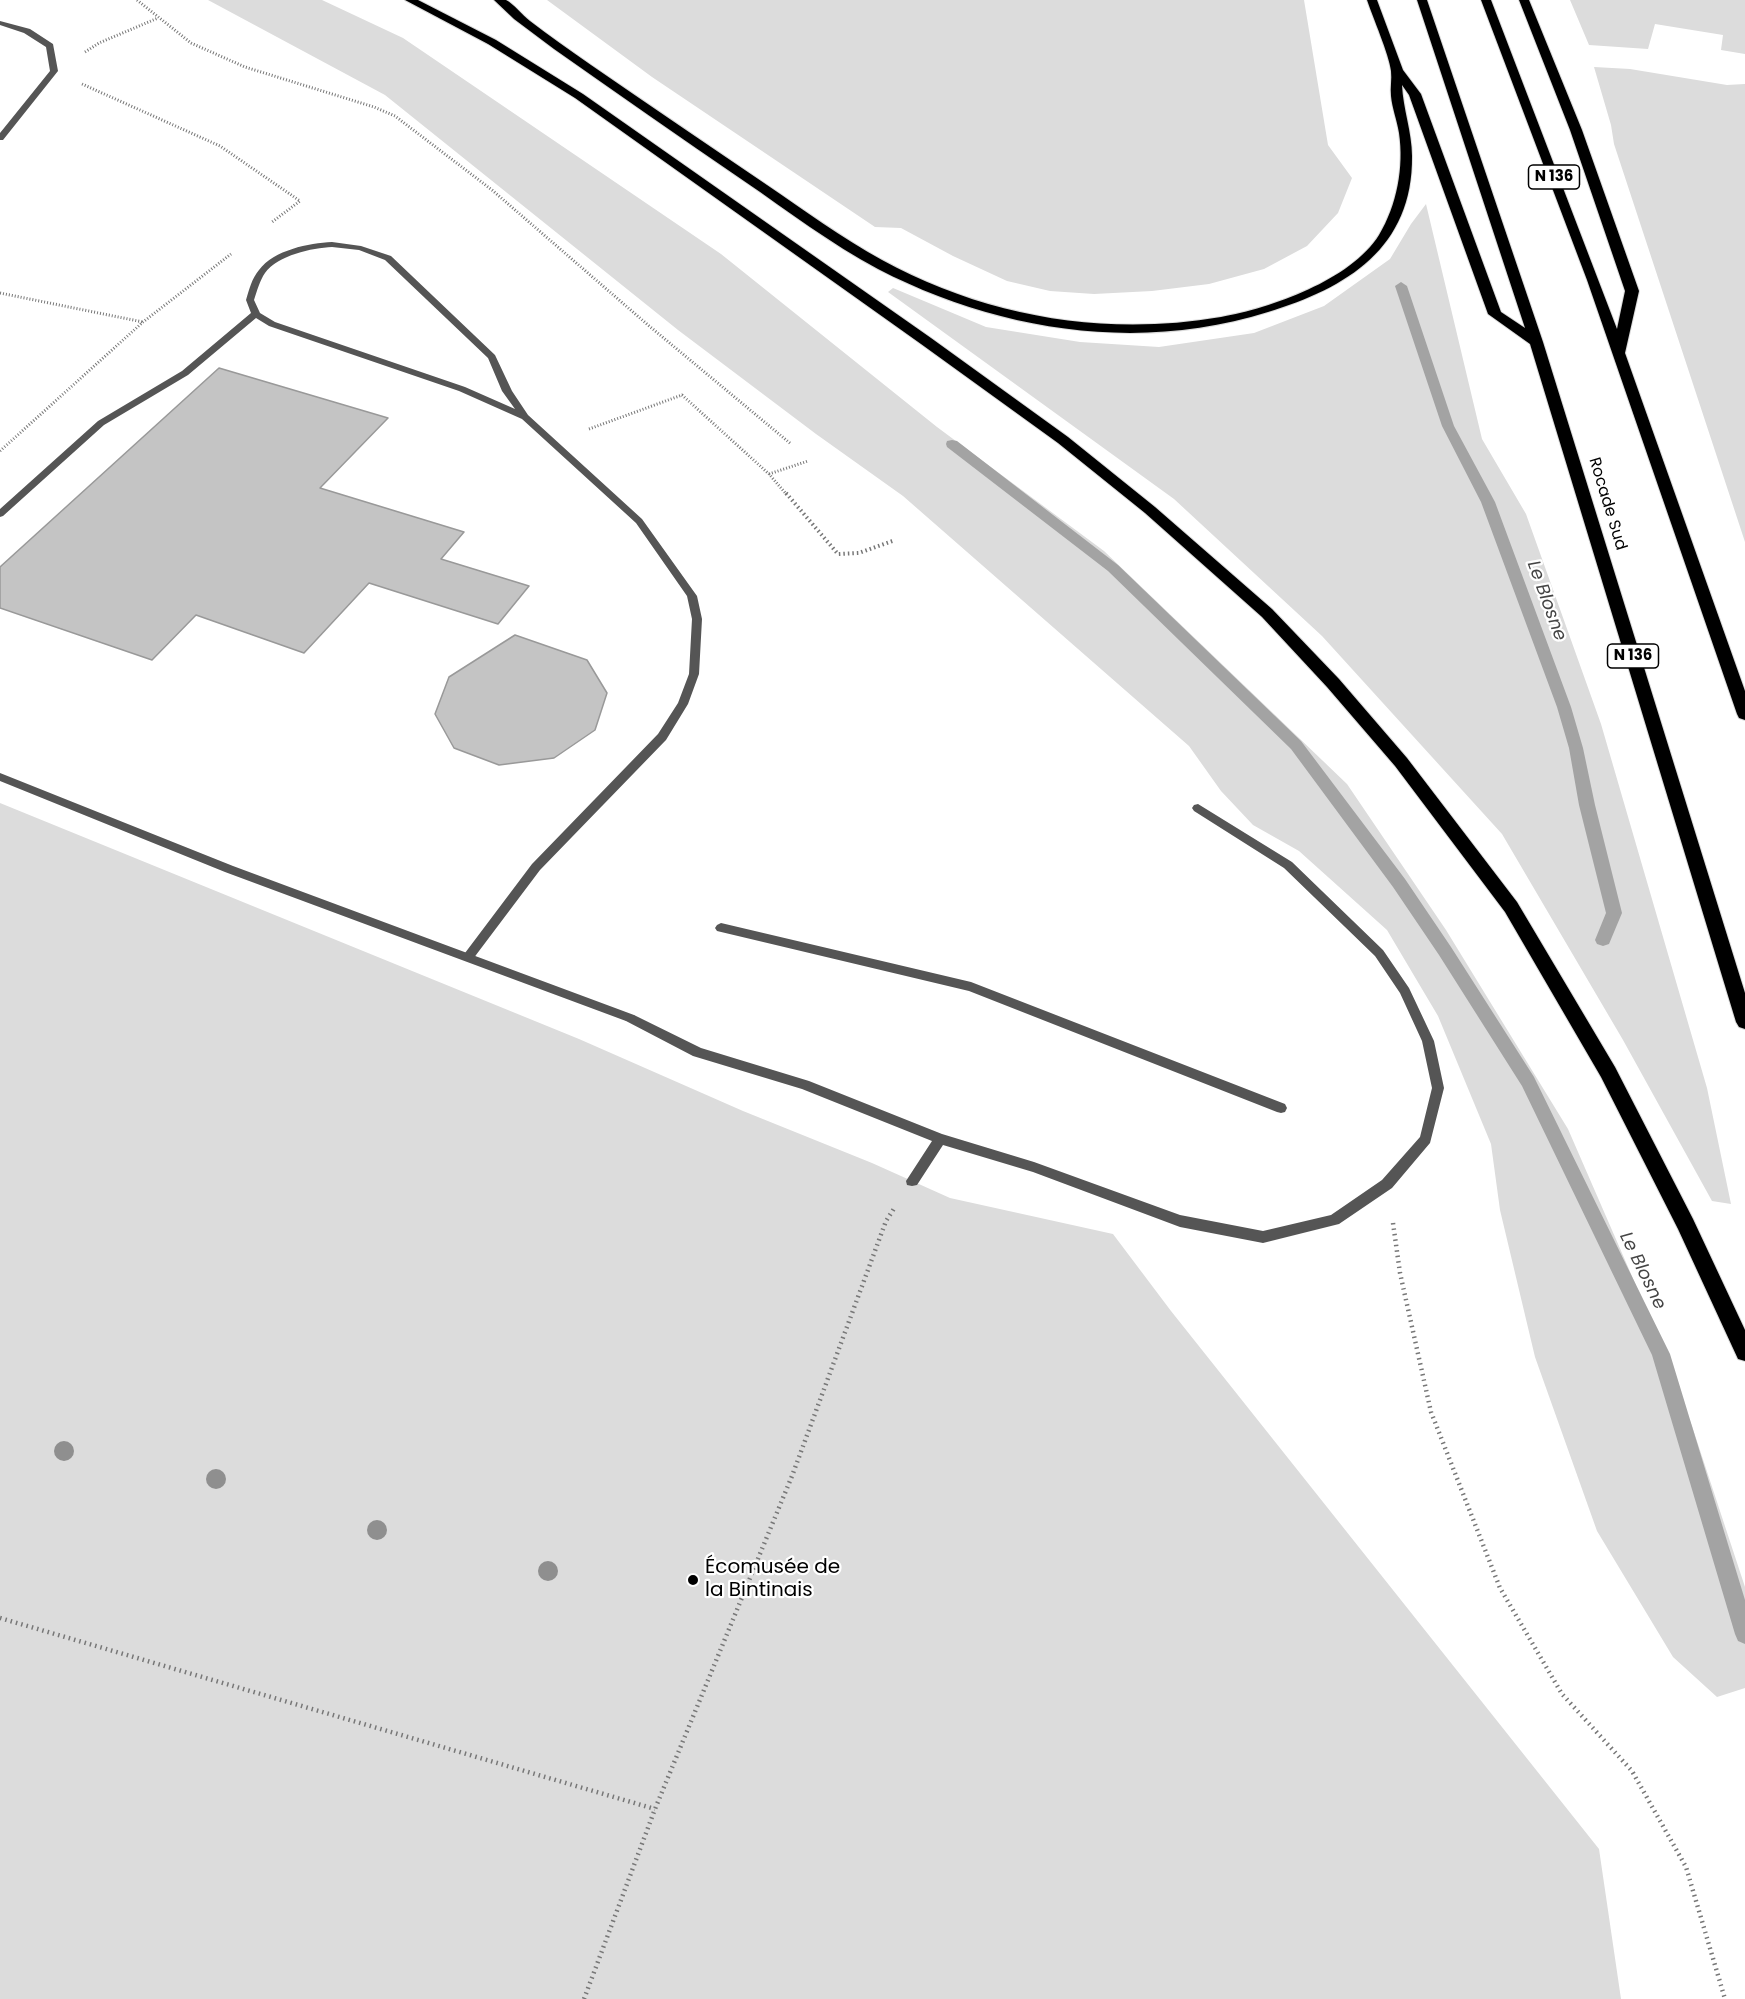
<!DOCTYPE html>
<meta charset="utf-8">
<style>
body{margin:0}
canvas{display:block;background:#fff}
</style>
<canvas width="1745" height="1999"></canvas>
<script>
const ctx = document.querySelector('canvas').getContext('2d');
ctx.lineJoin = 'round';
function paint(path, color) { ctx.fillStyle = color; ctx.fill(path, 'evenodd'); }
function strokePath(path, color, width, dash) { ctx.strokeStyle = color; ctx.lineWidth = width; ctx.lineCap = dash ? 'butt' : 'round'; ctx.setLineDash(dash || []); ctx.stroke(path); }
function label(font, color, halo, rows, align = 'center') {
  ctx.font = font + ' Poppins,sans-serif'; ctx.lineWidth = 4.5; ctx.setLineDash([]); ctx.textBaseline = 'middle'; ctx.strokeStyle = halo; ctx.fillStyle = color; for (const [text, x, y, turn = 0] of rows) {
    ctx.save(); ctx.translate(x, y); ctx.rotate((+turn || 0) * Math.PI / 180); ctx.textAlign = isNaN(turn) ? turn : align; if (halo) ctx.strokeText(text, 0, 0); ctx.fillText(text, 0, 0); ctx.restore();
  }
}
const green = new Path2D(`
 M208,0H322L403,38L721,254L937,427L1104,551L1347,784L1446,930L1568,1129L1635,1283L1692,1426L1745,1587V1688L1717,1697L1673,1657L1597,1531L1535,1357L1500,1210L1491,1144L1438,1016L1387,930L1299,851L1253,825L1221,791L1189,746L903,496L816,434L678,330L385,95Z
 M547,0H1304L1328,145L1352,178L1338,213L1307,246L1264,269L1209,284L1152,291L1094,294L1050,291L1007,281L953,256L901,228L875,227L652,77Z
 M1570,0H1745V54L1721,50L1723,35L1655,24L1648,49L1589,45Z
 M1594,67L1630,69L1727,85L1745,84V542L1614,144L1611,125Z
 M1426,204L1482,439L1526,514L1601,724L1707,1088L1731,1204L1712,1201L1623,1040L1502,834L1322,636L1174,499L888,292L893,288L986,327L1080,342L1159,347L1254,333L1324,306L1390,259L1411,224Z
 M0,803L579,1039L743,1111L872,1163L950,1198L1113,1234L1171,1311L1599,1849L1621,1999H0Z`);
const stream = new Path2D(`
 M1401,282L1407,286L1454,426L1495,502L1571,707L1583,748L1595,805L1622,913L1609,944L1603,946L1597,944L1595,940L1606,913L1579,805L1569,748L1557,707L1481,502L1442,426L1395,286Z
 M952,440L957,441L1118,565L1301,741L1405,879L1451,947L1534,1077L1670,1354L1745,1600V1644L1738,1641L1735,1634L1652,1355L1522,1086L1439,955L1393,887L1291,749L1108,571L947,447L946,444L947,441Z`);
const building = new Path2D(`
 M219,368L388,418L320,488L464,532L441,559L529,586L498,624L369,583L304,653L196,615L152,660L0,608V567Z
 M515,635L587,660L607,693L595,730L554,758L499,765L454,748L435,714L449,677Z`);
const pathFar2 = new Path2D(`
 M137,0L191,43L245,67L374,107L395,116L492,190L648,325L791,444
 M85,52L99,43L158,18
 M82,84L220,146L300,201L272,222
 M0,293L143,322
 M589,429L682,395L769,474L787,495
 M0,451L143,322L231,254
 M769,474L808,461`);
const pathFar1 = new Path2D(`
 M786,493L838,554L859,553L895,540`);
const path = new Path2D(`
 M1393,1223L1400,1273L1431,1412L1500,1588L1562,1694L1632,1771L1686,1867L1725,1999
 M0,1618L655,1809
 M584,1999L655,1809L792,1476L886,1221L895,1207`);
const lane = new Path2D(`
 M0,21L30,29L53,44L58,71L3,140H0V133L50,71L46,47L24,33L0,25Z
 M332,242L361,246L391,256L495,355L512,391L528,415L642,519L697,596L702,619L699,674L688,704L666,740L540,870L473,959H465L463,956L465,953L532,864L658,734L678,703L689,674L692,619L687,596L636,523L522,419L459,391L269,326L256,318L188,375L104,425L3,516L0,517V509L98,421L182,371L251,313L246,300C249,290 252,278 259,270C274,250 309,243 332,242ZM332,247L359,250L385,260L488,358L502,391L515,409L465,387L275,322L260,313L254,300C257,291 260,280 265,273C278,255 312,248 332,247Z
 M1198,804L1292,862L1383,950L1409,988L1434,1041L1444,1088L1430,1143L1392,1188L1339,1224L1263,1243L1180,1227L1033,1172L943,1145L917,1185L912,1186L907,1185L906,1181L932,1141L802,1089L693,1056L626,1021L624,1018L626,1015H634L701,1048L809,1081L942,1134L1034,1162L1180,1215L1263,1231L1331,1215L1382,1180L1420,1137L1432,1088L1422,1041L1400,993L1375,956L1284,868L1194,811L1192,808L1194,805Z
 M721,923L971,982L1285,1104L1287,1108L1285,1112L1281,1113L1277,1112L969,991L717,931L715,928L717,925Z`);
const street = new Path2D(`
 M0,773L233,866L634,1015L636,1018L634,1021H626L225,872L0,781Z`);
const highway = new Path2D(`
 M405,0H418L496,40L583,94L931,338L1068,437L1155,507L1272,609L1339,679L1407,758L1517,902L1615,1067L1693,1219L1745,1330V1361L1738,1359L1678,1229L1601,1077L1505,912L1395,766L1327,687L1262,617L1145,513L1058,443L921,344L575,98L488,44Z
 M494,0C495,0 504,0 506,0C514,4 522,15 530,21C549,36 570,50 591,65C649,105 708,145 767,185C804,210 842,238 882,260C986,317 1105,337 1221,317C1271,308 1351,280 1379,235C1397,205 1404,167 1399,133C1397,120 1392,108 1391,96C1390,88 1392,79 1391,71C1389,54 1373,18 1367,0H1377L1403,70L1421,94L1501,312L1525,328L1417,0H1427L1543,342L1745,993V1029L1739,1027L1736,1022L1530,344L1488,314L1409,95L1402,85C1403,109 1412,132 1412,156C1413,248 1347,288 1268,312C1138,353 998,331 878,269C831,244 788,211 744,181C681,138 617,93 554,49L514,19Z
 M1481,0H1491L1617,329L1625,291L1570,130L1519,0H1529L1582,130L1639,291L1625,353L1745,691V720L1739,718L1737,714L1587,280Z`);
const trees = [
 [64,1451],
 [216,1479],
 [377,1530],
 [548,1571]
];
const markers = [
 [693,1580,6,"#000"]
];
const shields = [
 [1554,177,51],
 [1633,656,51]
];
const shieldNames = [
 ["N 136",1554,177],
 ["N 136",1633,656]
];
const streetNames = [
 ["Rocade Sud",1607,504,73]
];
const waterNames = [
 ["Le Blosne",1546,601,70],
 ["Le Blosne",1642,1271,64]
];
const nearPoinames = [
 ["Écomusée de",705,1568],
 ["la Bintinais",705,1591]
];
paint(green, '#dcdcdc');
paint(stream, '#a3a3a3');
paint(building, '#c4c4c4');
strokePath(building, '#999', 1.5);
strokePath(highway, '#dbdbdb', 2);
strokePath(pathFar2, '#777', 3, [1, 2]);
strokePath(pathFar1, '#777', 4, [1.5, 3]);
strokePath(path, '#777', 4.5, [1.5, 4]);
paint(lane, '#555');
paint(street, '#555');
paint(highway, '#000');
ctx.fillStyle = '#8f8f8f';
for (const [x, y] of trees) { ctx.beginPath(); ctx.arc(x, y, 10, 0, 2 * Math.PI); ctx.fill(); }
for (const [x, y, r, color] of markers) { const dot = new Path2D(); dot.arc(x, y, r, 0, 2 * Math.PI); ctx.fillStyle = color; ctx.fill(dot); strokePath(dot, '#fff', 2); }
for (const [x, y, w] of shields) { const box = new Path2D(); box.roundRect(x - w / 2, y - 12, w, 24, 4.5); ctx.fillStyle = '#fff'; ctx.fill(box); strokePath(box, '#000', 1.5); }
label('bold 15px', '#000', null, shieldNames);
label('16px', '#000', '#fff', streetNames);
label('italic 18px', '#444', '#fff', waterNames);
label('20px', '#000', '#fff', nearPoinames, 'left');
</script>
